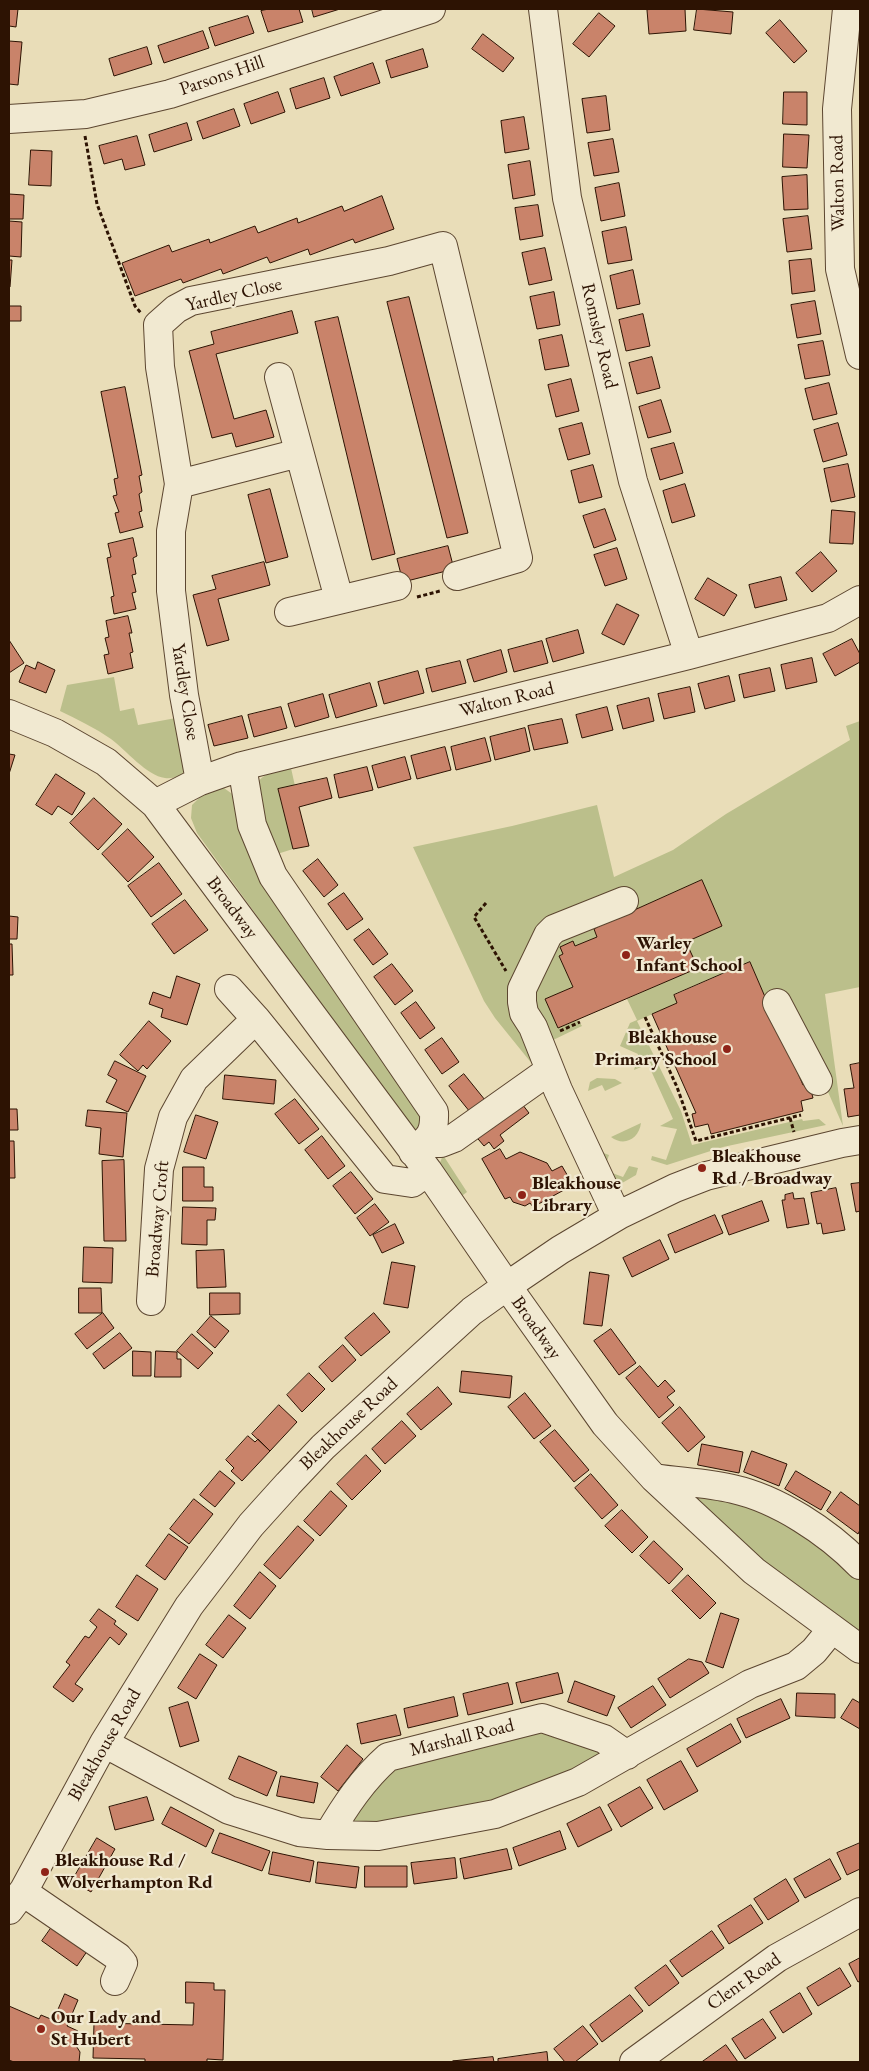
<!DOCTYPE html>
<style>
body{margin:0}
#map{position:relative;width:869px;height:2071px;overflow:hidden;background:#e9ddb8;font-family:"EB Garamond",serif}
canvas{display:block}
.frame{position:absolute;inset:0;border:10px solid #2d1303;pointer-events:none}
</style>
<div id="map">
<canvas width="869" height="2071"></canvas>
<div class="frame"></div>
</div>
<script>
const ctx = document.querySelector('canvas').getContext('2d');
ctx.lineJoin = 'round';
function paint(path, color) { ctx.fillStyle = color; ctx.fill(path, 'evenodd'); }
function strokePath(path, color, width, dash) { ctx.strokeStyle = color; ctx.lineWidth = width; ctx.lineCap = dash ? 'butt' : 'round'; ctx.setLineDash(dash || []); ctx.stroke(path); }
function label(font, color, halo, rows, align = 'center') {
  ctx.font = font + ' "EB Garamond",serif'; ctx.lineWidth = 4.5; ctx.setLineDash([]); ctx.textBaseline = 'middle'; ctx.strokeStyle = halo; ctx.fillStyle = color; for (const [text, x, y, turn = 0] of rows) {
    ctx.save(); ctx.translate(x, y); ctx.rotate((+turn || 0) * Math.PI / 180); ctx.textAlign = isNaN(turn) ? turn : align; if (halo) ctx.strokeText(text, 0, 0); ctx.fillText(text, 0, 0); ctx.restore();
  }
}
const green = new Path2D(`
 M114,677L120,711L134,708L138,725L176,718L186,771C181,776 173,779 165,778C147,776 126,750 111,739C95,728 77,719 60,711L67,685Z
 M860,721V987L825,994L843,1126L813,1058L769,1006L750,962L674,994L677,1003L637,1021L681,1111L692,1145L802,1119L803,1121L819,1119L826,1125L723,1147L667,1165L651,1160L652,1156L666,1160L677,1129L660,1126L673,1119L648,1064L634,1070L638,1054L620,1046L630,1023L637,1020L627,999L697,968L686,942L722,926L702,881L634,910L542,929L512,998L537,1070L495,1018L484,1001L413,847L512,826L597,805L614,877L673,850L726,814L850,740L846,726Z
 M291,768L295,786L278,790L293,849L274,855L256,788C259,772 278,772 291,768Z
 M218,788H224L235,796L425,1114L423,1130H416L410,1127L197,833L191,818L192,805L204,793Z
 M593,918L598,927L594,929L597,937L575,946L559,956L573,987L545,999L558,1028L578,1020L582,1026L549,1042L534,1005L535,993L555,933Z
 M597,1078L615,1079L622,1083L605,1091L602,1085L588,1091L590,1082Z
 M571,1093L598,1151L609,1155L604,1170L623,1177L629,1166L638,1168L636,1175L610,1190L568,1097Z
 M641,1123C639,1139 624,1147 611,1137Z
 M443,1155L467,1192L459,1198L439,1165Z
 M684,1491L734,1493L860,1569V1634L750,1552Z
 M545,1724L611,1755L458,1815L367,1827L344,1825L386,1768Z`);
const building = new Path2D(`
 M9,9H18L16,27L9,26Z
 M269,9H299L303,22L268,32L261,11Z
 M312,9H340L314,17Z
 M685,9L686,31L649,34L647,10Z
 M697,9L733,12L731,34L694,30Z
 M599,13L615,26L589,57L573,44Z
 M248,16L254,33L215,46L209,28Z
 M780,20L807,51L794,63L766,33Z
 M203,31L209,48L164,63L158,46Z
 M483,34L514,58L503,72L472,49Z
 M9,41L22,42L18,85L9,84Z
 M147,47L152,64L114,76L109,59Z
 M423,49L428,67L391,78L386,61Z
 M373,63L380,83L341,96L334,77Z
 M324,78L330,98L296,109L290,89Z
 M278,92L285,112L251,124L244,104Z
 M784,92H807V125L783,124Z
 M606,96L610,130L587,133L582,99Z
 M234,109L240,126L203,139L197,122Z
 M524,117L529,149L505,153L501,121Z
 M187,123L192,140L154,152L149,135Z
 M784,134L809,135L807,168L783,167Z
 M137,136L145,165L125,170L122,159L104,164L99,146Z
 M613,139L619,172L594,176L588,143Z
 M31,150L52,151L51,186L29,185Z
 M530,161L535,195L513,199L508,165Z
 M807,175L808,209L784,210L782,177Z
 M619,183L625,216L601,221L595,188Z
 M9,194L24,195L23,219H9Z
 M382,196L394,229L355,243L353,239L310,255L308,249L270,263L267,257L223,274L221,269L183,283L181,279L135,296L122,263L169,245L172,252L209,239L210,243L255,226L258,233L297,218L298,223L342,206L344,211Z
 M538,205L543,236L520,240L515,208Z
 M808,216L812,249L787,252L783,219Z
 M9,221L22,222L21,257L9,256Z
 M626,227L632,260L608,264L602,232Z
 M545,248L552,280L529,285L522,253Z
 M811,259L815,291L792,294L789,261Z
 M9,260H12L10,287H9Z
 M633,270L640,304L617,309L610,276Z
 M554,292L560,325L537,329L530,297Z
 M409,297L468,533L447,538L387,302Z
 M815,301L821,334L797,338L791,305Z
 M9,306H21V321H9Z
 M292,311L298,333L216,354L234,419L266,410L274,437L236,447L232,433L212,438L189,351L214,344L211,332Z
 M643,314L650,346L626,351L619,320Z
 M338,317L395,554L372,560L315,322Z
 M562,335L569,366L545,370L539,340Z
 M823,341L830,375L805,379L798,345Z
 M652,357L660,388L637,394L629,363Z
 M571,379L579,411L556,417L548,385Z
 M829,383L837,414L813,420L805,389Z
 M125,387L142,475L139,476L142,492L139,494L142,511L139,512L143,527L120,533L115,513L119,512L113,496L117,495L114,479L118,478L101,392Z
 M661,400L671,432L648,438L639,407Z
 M582,423L590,454L568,460L559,429Z
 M838,423L847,455L823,462L814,430Z
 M674,443L683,473L660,480L651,449Z
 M848,464L855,497L831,502L824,469Z
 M593,465L602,497L579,503L571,471Z
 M685,484L695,516L672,523L663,491Z
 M270,489L288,557L266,563L248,495Z
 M605,509L616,540L594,548L583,516Z
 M832,510L855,512L853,544L830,543Z
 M133,538L137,556L133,558L136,574L132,575L136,592L132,593L136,609L114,614L111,597L114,596L107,558L111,557L108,544Z
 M448,546L454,569L403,582L397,559Z
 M617,548L627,579L605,586L594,555Z
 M821,552L837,571L812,592L796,573Z
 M264,562L270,585L218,599L229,640L207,646L193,595L216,589L212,576Z
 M781,577L787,600L755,608L749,585Z
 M708,578L737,595L724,616L695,599Z
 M617,604L639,615L624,645L602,634Z
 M128,616L132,633H129L133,652L130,653L133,668L108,674L104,655L109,654L105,638L109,637L106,621Z
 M578,630L584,653L553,662L546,639Z
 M852,639L860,654V662L835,676L823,654Z
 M9,640L24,663L9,673Z
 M542,641L548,663L514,672L508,650Z
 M501,650L507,672L474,682L467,660Z
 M812,658L817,682L786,689L781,665Z
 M460,661L466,683L432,692L426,669Z
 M38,662L55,670L46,693L19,682L26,665L35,669Z
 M770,668L775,691L744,698L739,675Z
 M418,671L424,693L384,704L378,682Z
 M729,676L735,701L705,709L698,684Z
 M370,683L377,706L336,718L329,695Z
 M690,687L695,712L664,719L658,694Z
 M323,694L329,717L295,727L288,704Z
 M649,698L654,721L623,729L617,706Z
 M281,707L287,728L254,737L248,715Z
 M607,707L613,730L582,738L576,715Z
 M242,716L248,738L214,746L208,725Z
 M562,719L568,743L534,750L528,726Z
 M525,728L530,751L495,760L490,737Z
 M485,738L491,761L456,770L451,747Z
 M445,747L451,770L417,779L411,756Z
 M9,754L15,755L9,774Z
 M405,757L411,779L378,788L372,766Z
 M367,767L373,790L339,798L334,775Z
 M56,774L85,793L72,815L58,806L52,815L36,805Z
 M327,778L332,798L299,807L309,846L293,849L278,789Z
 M94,798L122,824L98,850L70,823Z
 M128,829L154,857L128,882L102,854Z
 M318,859L338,885L324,897L303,871Z
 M159,863L182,894L151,917L128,886Z
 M702,880L722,926L686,942L698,968L558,1028L545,999L573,987L559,956L563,954L560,947L573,941L575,946L597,937L594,929L601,925L598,919L623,915Z
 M344,893L363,919L347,930L328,904Z
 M185,900L208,930L174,954L152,924Z
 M9,916L18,917L17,939H9Z
 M369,929L388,954L373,965L354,940Z
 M9,944H12L13,975H9Z
 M750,962L803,1085L809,1083L813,1098L801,1101L803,1111L711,1134L708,1124L695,1127L692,1114L696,1113L652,1014L677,1003L674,995Z
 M392,964L413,991L395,1005L374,977Z
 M177,976L200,984L187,1025L161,1017L163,1009L149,1004L153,992L170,998Z
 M416,1002L435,1028L420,1039L401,1013Z
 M149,1021L171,1041L147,1069L143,1065L138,1071L120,1055Z
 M442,1038L459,1062L442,1074L425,1050Z
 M115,1061L146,1076L128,1112L106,1102L117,1080L108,1075Z
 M860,1063V1115L848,1117L844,1089L854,1088L850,1065Z
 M464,1074L485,1100L470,1112L449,1086Z
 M225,1075L276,1080L274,1104L223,1099Z
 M295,1099L319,1129L299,1144L275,1114Z
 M519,1100L529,1113L500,1135L504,1141L494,1149L489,1142L484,1146L473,1133Z
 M9,1109H17L18,1130H9Z
 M88,1110L127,1113L123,1157L99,1154L101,1128L86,1126Z
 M196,1115L218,1122L206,1159L184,1152Z
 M322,1136L345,1166L328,1179L305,1150Z
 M9,1141H14L15,1178H9Z
 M500,1149L506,1159L520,1152L547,1163L552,1171L562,1166L573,1185L533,1207L530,1203L525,1206L513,1202L510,1197L505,1199L482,1159Z
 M124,1160L126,1241H104L102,1161Z
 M183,1167H204V1187H213V1201H183Z
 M351,1172L373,1199L355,1214L333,1186Z
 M860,1183V1211L856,1212L851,1184Z
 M836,1188L845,1230L823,1234L821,1223L817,1224L811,1193Z
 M793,1193L794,1199L804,1198L809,1224L787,1228L782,1200H785V1195Z
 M762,1201L769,1221L729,1235L722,1216Z
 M375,1204L389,1222L370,1236L357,1218Z
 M183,1207L216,1208L215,1220H207V1245L182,1244Z
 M715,1215L723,1233L675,1253L668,1235Z
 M395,1224L404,1243L382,1253L373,1235Z
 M660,1240L669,1259L632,1277L623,1258Z
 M84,1247L113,1248L112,1283L83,1282Z
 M224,1250L226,1287L197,1288L196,1251Z
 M392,1262L415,1266L408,1308L384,1304Z
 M590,1272L609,1275L602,1326L584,1324Z
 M79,1288H101L102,1313H79Z
 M210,1293H240V1314L210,1315Z
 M103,1313L114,1328L87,1349L75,1334Z
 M374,1313L390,1332L361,1356L345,1338Z
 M211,1316L229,1331L215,1348L197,1332Z
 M611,1329L636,1363L619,1375L594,1341Z
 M120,1333L132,1348L104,1369L93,1354Z
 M192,1334L213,1353L198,1369L177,1351Z
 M343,1345L356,1360L332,1382L319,1367Z
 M133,1351L151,1352V1376H133Z
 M156,1351L177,1352V1359H181V1377H155Z
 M640,1366L658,1387L665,1380L675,1391L667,1397L674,1405L659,1418L626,1378Z
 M462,1371L512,1376L510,1398L460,1392Z
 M309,1373L325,1389L302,1412L287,1395Z
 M438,1387L452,1404L421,1430L407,1414Z
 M525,1393L551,1426L534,1439L508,1407Z
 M279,1405L297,1422L270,1451L252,1434Z
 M680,1407L705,1437L688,1452L662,1423Z
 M402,1421L416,1436L385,1464L372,1449Z
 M555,1430L589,1470L574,1482L540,1442Z
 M248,1436L255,1442L258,1439L270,1451L242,1481L231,1471L234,1468L226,1460Z
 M702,1444L743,1452L739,1473L698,1465Z
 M752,1451L787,1464L779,1486L744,1472Z
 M366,1455L381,1471L352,1500L337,1484Z
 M220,1471L235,1483L215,1507L200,1495Z
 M796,1471L831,1492L821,1510L785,1489Z
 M591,1474L618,1505L602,1519L575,1488Z
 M331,1491L347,1506L320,1536L304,1521Z
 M841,1492L860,1506V1530L858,1534L827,1511Z
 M194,1499L213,1514L189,1544L170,1529Z
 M622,1510L648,1537L632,1553L605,1526Z
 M298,1526L314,1540L280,1579L264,1565Z
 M169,1534L188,1547L165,1580L146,1566Z
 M654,1541L683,1569L669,1584L640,1556Z
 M260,1572L276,1586L250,1619L234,1606Z
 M137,1575L158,1589L138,1621L116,1607Z
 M688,1575L716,1603L700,1619L672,1591Z
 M99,1609L116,1621L114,1624L127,1634L119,1645L110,1637L75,1684L83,1689L73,1702L53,1687L70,1665L66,1662L85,1636L89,1638L97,1627L90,1621Z
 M721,1613L739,1619L723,1668L706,1662Z
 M229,1615L246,1628L223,1658L206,1645Z
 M200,1654L217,1665L196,1699L178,1688Z
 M689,1659L702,1662L709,1673L670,1698L658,1679Z
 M558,1673L563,1693L521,1703L516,1683Z
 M575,1681L615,1696L607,1716L568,1702Z
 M508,1683L513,1704L468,1715L463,1694Z
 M653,1686L666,1705L631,1728L618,1708Z
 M797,1693L835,1694V1718L796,1716Z
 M454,1697L458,1716L408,1728L404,1709Z
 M781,1699L790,1718L746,1738L737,1719Z
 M853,1699L860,1703V1729L841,1718Z
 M188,1702L199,1741L180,1747L169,1708Z
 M396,1715L401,1735L361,1744L357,1724Z
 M731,1724L741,1742L697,1767L687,1749Z
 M347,1745L363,1759L338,1791L321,1777Z
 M239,1756L277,1772L267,1796L229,1779Z
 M681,1761L698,1791L664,1810L647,1780Z
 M281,1776L318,1783L314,1803L277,1796Z
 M640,1787L653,1808L621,1827L608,1805Z
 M147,1797L154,1820L115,1830L109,1807Z
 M171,1807L214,1830L206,1847L162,1824Z
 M600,1807L612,1830L578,1847L567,1824Z
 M560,1831L566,1849L519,1866L513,1848Z
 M220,1833L270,1851L262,1871L212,1853Z
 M97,1838L115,1849L91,1892L72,1881Z
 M860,1843V1869L847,1875L837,1853Z
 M507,1849L512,1869L464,1879L460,1859Z
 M273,1852L314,1861L310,1882L269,1874Z
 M455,1858L457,1878L414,1884L411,1863Z
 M830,1859L841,1879L805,1898L794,1879Z
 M318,1862L359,1867L356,1888L316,1883Z
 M365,1866H407V1887H365Z
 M786,1879L799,1901L768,1920L754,1899Z
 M751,1905L763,1923L729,1944L718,1926Z
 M66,1907L90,1947L77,1966L42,1941Z
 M712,1931L724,1948L682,1977L670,1961Z
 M860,1958V1981L858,1982L849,1964Z
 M666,1965L679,1983L649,2006L635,1988Z
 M840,1968L851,1986L818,2006L807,1988Z
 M186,1982L214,1983V1990H225L223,2060L207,2059V2062H145V2059L93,2058L94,2023L193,2025L194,2003H186Z
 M800,1993L812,2014L783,2033L770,2012Z
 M65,1994L78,2000L67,2026L78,2031L73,2041L80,2052L79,2062H14L9,2060V2006L39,2019L41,2015L53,2020Z
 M630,1995L643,2011L602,2042L590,2025Z
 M763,2019L776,2038L745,2059L732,2039Z
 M583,2026L598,2044L575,2062H565L554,2049Z
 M726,2045L738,2062H702Z
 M547,2052L548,2062H498V2059Z
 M493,2057L494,2062L453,2061Z`);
const path = new Path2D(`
 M85,136L97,204L135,306L141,313
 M417,597L440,591
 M486,903L474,917L506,971
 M645,1017L677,1087L696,1141L801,1115
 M560,1031L580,1022
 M790,1118L794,1132`);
const minor = new Path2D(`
 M543,9L567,198L633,481L689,655
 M847,9L837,109L840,269L860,355
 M9,119L86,114L170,94L431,9
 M279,377L339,599
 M179,484L299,453
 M289,612L397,586
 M9,714L55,733L106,762L155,804L428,1171L507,1286L605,1424L654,1478L754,1571L860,1649
 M242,766L252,825L273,876L434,1112C435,1135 429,1138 413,1152
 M200,781L184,695L171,591V531L179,484L160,367L158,325L176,309L191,301L389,261L443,246L518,558L457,576
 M155,804L200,781L242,766L689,655L828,618L860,600
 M229,989L256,1019L385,1179L412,1183L428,1171
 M777,1003L818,1081
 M423,1143H441L454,1138L550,1070
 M617,1216L558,1090L533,1027L524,1013L522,1002V989L548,935L554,929L624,901
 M151,1301L159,1169L173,1117L194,1079L256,1019
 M654,1478C680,1482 708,1483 733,1489C778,1499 828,1532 860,1565
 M104,1743L229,1810L299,1832L328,1835L378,1836L495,1814L578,1782L750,1684L796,1666L814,1651L832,1629
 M328,1835C345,1806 363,1779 388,1757L542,1718L604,1739L627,1755
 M23,1892L118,1957L123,1963L115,1981
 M9,1910L24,1890L104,1743L189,1606L251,1525L288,1484L323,1447L428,1351L472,1311L507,1286L560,1250L619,1215L675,1188L706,1176L842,1143L860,1140
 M634,2062L777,1958L860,1912`);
const markers = [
 [626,955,5,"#8f2418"],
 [727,1049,5,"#8f2418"],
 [702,1168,5,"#8f2418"],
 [522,1195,5,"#8f2418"],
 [45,1872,5,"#8f2418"],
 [41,2029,5,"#8f2418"]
];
const streetNames = [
 ["Parsons Hill",222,76,-19],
 ["Walton Road",838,183,-91],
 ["Yardley Close",234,295,-13],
 ["Romsley Road",599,336,77],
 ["Yardley Close",185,692,81],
 ["Walton Road",507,700,-14],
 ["Broadway",232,908,53],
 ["Broadway Croft",158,1219,-85],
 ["Broadway",536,1328,55],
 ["Bleakhouse Road",349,1424,-43],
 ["Marshall Road",462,1738,-14],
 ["Bleakhouse Road",105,1745,-60],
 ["Clent Road",744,1982,-35]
];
const poiNames = [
 ["Warley",636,944],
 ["Infant School",636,966],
 ["Bleakhouse",717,1038,"right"],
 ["Primary School",717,1060,"right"],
 ["Bleakhouse",712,1157],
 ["Rd / Broadway",712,1179],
 ["Bleakhouse",532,1184],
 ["Library",532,1206],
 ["Bleakhouse Rd /",55,1861],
 ["Wolverhampton Rd",55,1883],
 ["Our Lady and",51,2018],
 ["St Hubert",51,2040]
];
paint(green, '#bbbf8b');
paint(building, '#c9836a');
strokePath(building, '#2d1303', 1);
strokePath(minor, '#5c4630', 30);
strokePath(path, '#2d1303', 3, [4, 2.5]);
strokePath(minor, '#f1e9d1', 28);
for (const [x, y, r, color] of markers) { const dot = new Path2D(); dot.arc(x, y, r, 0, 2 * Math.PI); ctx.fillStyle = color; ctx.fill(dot); strokePath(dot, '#f1e9d1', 2); }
label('19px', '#2d1303', '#f1e9d1', streetNames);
label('bold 19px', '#2d1303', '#f1e9d1', poiNames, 'left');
</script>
